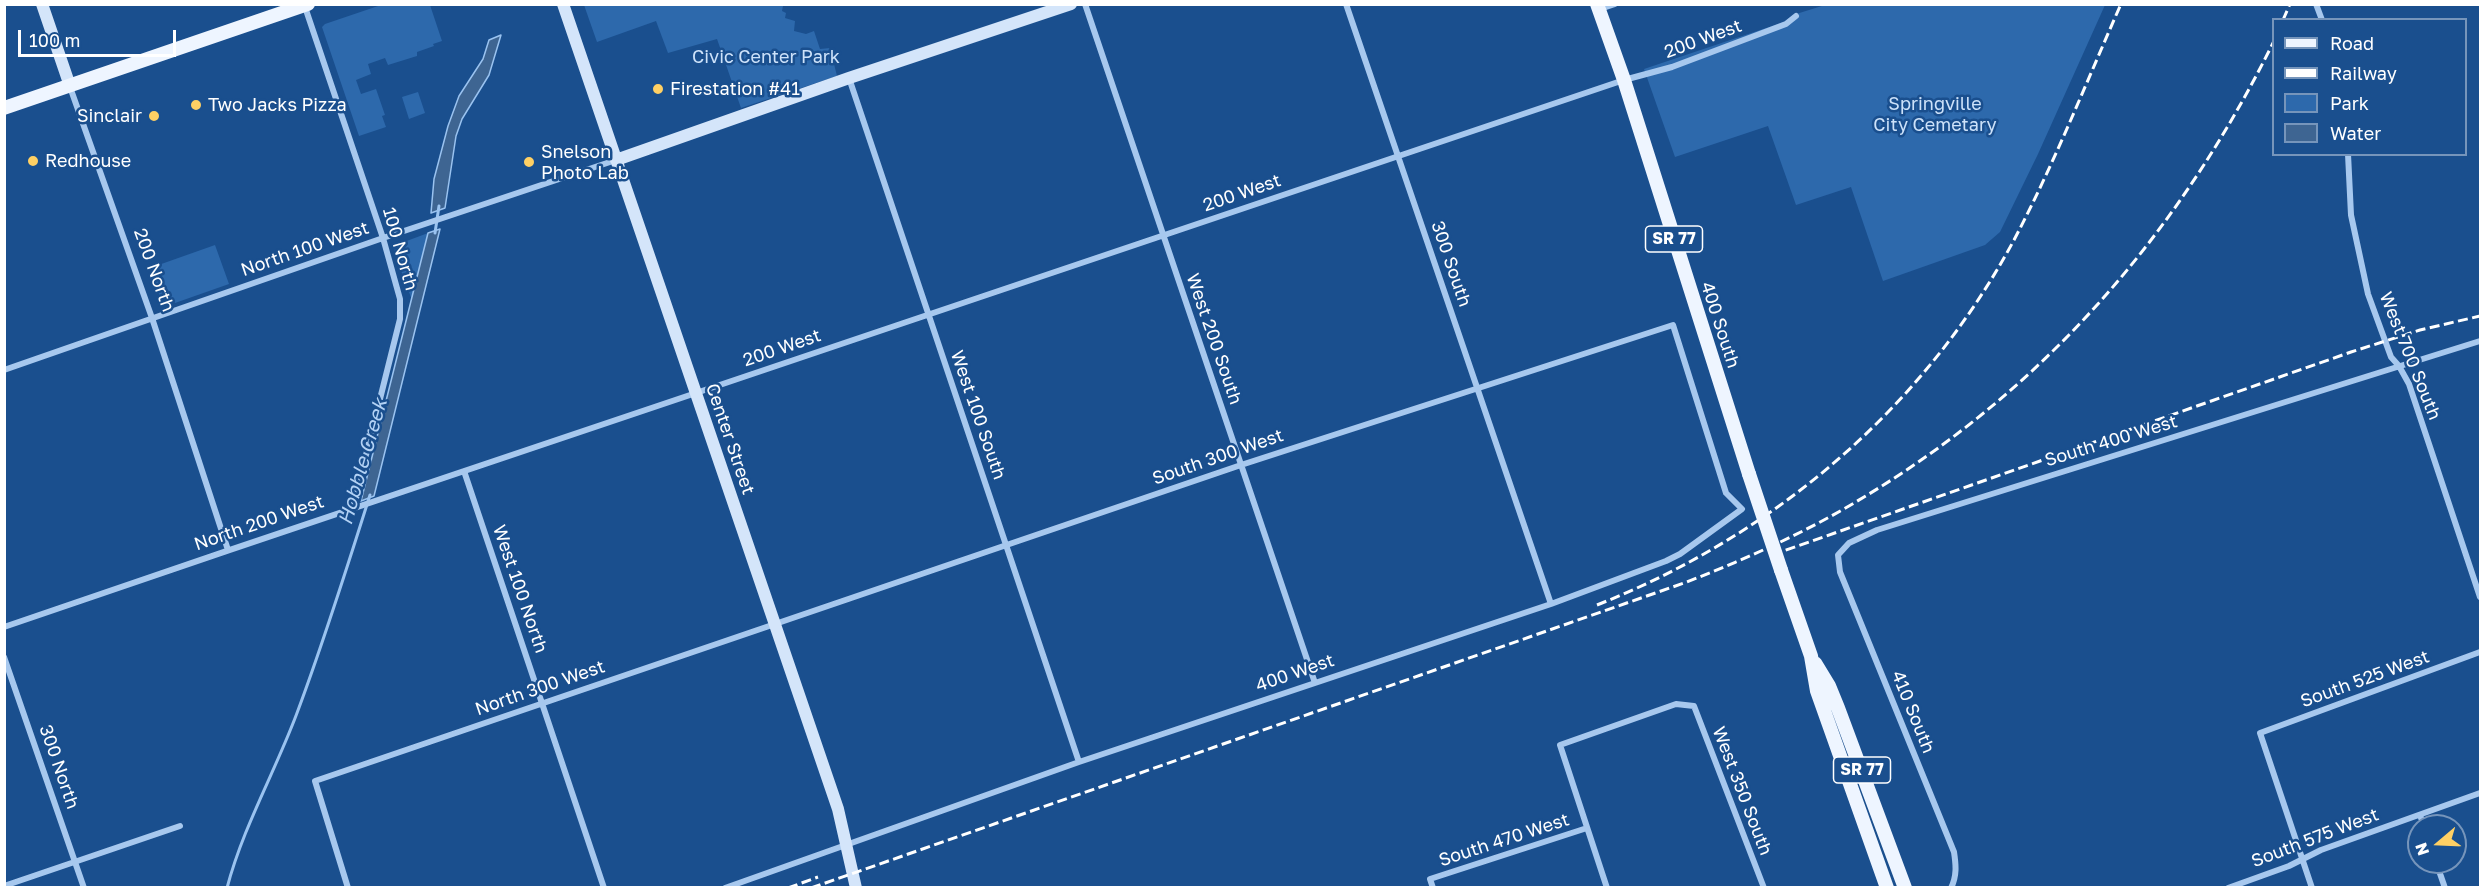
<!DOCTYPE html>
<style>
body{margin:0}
#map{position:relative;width:2485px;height:892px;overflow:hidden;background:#1a4f8e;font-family:"Golos Text",sans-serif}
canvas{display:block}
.frame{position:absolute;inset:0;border:6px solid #fff;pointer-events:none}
.legend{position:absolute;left:2272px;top:18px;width:195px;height:138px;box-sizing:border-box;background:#1a4f8e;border:2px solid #7695bb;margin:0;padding:8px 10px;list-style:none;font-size:18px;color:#fff}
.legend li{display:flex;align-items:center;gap:12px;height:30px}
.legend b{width:30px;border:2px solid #7695bb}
.north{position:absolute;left:2407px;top:814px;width:60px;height:60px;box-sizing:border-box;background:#1a4f8e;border:2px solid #7695bb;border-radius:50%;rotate:251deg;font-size:16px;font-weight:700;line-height:24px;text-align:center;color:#fff}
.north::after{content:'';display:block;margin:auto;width:21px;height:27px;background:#ffd064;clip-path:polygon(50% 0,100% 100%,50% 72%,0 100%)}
.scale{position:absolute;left:18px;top:30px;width:158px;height:27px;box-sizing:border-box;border:3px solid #fff;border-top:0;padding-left:8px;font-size:18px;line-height:21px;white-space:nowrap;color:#fff;-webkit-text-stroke:4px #1a4f8e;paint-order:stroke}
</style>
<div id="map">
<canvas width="2485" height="892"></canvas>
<div class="frame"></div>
<ul class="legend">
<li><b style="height:8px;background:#eef5ff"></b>Road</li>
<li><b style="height:8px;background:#fff"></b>Railway</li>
<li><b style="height:16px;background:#2d69ac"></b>Park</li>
<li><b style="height:16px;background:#3e6592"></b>Water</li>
</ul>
<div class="north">N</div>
<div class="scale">100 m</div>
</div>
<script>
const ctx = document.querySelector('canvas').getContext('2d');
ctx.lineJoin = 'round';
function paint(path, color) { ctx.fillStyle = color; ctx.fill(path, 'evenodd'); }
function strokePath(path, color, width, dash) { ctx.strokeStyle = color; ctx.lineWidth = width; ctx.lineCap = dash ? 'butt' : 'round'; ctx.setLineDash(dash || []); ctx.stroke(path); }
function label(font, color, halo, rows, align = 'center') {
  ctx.font = font + ' "Golos Text",sans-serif'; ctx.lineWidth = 5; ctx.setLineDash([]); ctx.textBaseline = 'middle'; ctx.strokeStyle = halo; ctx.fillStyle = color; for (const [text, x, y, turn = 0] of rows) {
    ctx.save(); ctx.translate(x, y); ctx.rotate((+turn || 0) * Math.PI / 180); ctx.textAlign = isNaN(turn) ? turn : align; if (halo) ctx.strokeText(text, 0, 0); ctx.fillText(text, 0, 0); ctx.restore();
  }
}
const green = new Path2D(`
 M776,4L783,6L782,11L786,13L785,18L795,21L794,31L806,34L814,31L820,49L830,48L837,76L741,108L717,39L668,53L656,21L597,42L584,5Z
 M381,5H430L442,41L433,44L434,46L417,52V56L388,65L385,58L368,64L371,74L356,80L361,94L376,89L385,115L382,116L386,127L359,136L322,27L325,24Z
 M1825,5H2105L2038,154L2000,232L1985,245L1883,281L1851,187L1796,205L1768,126L1675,157L1644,69L1784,22L1793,15Z
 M418,92L425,113L409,119L402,97Z
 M428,233L412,300L394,252L396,245Z
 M215,245L229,284L175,303L160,297L150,268Z`);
const water = new Path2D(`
 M501,35L489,75L462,119L456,136L445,208L431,213L434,179L448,126L459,96L483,59L489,40Z
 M440,229L374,496L361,501L428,233Z`);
const stream = new Path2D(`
 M435,233L439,206
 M227,888C243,827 275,772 297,713C324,641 347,568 370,495`);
const street = new Path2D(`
 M304,4L383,238L400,299V319L353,507
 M1085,4L1315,683
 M1346,4L1551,604
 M2316,4L2322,20
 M1600,9L1615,4
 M849,78L1079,762
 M70,87L152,318L228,550
 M2348,154L2351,215L2368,294L2391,357L2399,366L2409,384L2480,597
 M4,370L383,238L616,160
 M464,471L604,888
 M4,627C234,547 466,472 696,393C1005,289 1315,184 1624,80L1672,67L1786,24L1796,16
 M4,657L84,888
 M2420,815L2424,826
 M2436,862L2445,888
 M4,886L180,826
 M348,888L315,781L1241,465L1673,325L1726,493L1742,509L1680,554L1666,561L1551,604L1079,762L725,888
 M1433,888L1430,879L1587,828
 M1607,888L1560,745L1676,704L1694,706L1764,888
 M1951,888C1957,876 1956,865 1954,852L1840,572L1838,555L1849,543L1877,530L2480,341
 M2228,888L2289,866L2321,850L2480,793
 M2312,888L2260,733L2480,652`);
const secondary = new Path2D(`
 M42,4L70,86
 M563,4L838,809L856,888
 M616,160L849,78L1071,4`);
const primary = new Path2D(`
 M1597,4L1624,80L1749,474
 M4,108L308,4
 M1781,570L1811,656L1817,691L1887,888
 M1815,663L1829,686L1838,708L1905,888`);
const rail = new Path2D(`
 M2283,20L2290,4
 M1772,555L2351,352L2420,330L2480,316
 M1597,605C1774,535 1923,409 2014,240C2054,164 2086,83 2121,4
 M788,888L818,877
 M811,888L1684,583C1746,559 1807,532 1864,497C2047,387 2180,231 2274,41`);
const primaryBridge = new Path2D(`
 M1749,474L1781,570`);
const markers = [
 [658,89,6,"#ffd064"],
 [196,105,6,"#ffd064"],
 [154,116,6,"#ffd064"],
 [33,161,6,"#ffd064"],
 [529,162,6,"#ffd064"]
];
const shields = [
 [1674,239,57],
 [1862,770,57]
];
const shieldNames = [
 ["SR 77",1674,239],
 ["SR 77",1862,770]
];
const streetNames = [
 ["200 West",1703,39,-20],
 ["200 West",1242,193,-19],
 ["North 100 West",305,249,-19],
 ["100 North",400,249,74],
 ["300 South",1451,264,71],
 ["200 North",154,270,70],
 ["400 South",1720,325,72],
 ["West 200 South",1214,339,71],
 ["200 West",782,348,-19],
 ["West 700 South",2410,356,68],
 ["West 100 South",978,415,71],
 ["Center Street",730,439,71],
 ["South 400 West",2111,441,-17],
 ["South 300 West",1218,457,-19],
 ["North 200 West",259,523,-19],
 ["West 100 North",520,589,71],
 ["400 West",1295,673,-19],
 ["South 525 West",2365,679,-20],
 ["North 300 West",540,688,-19],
 ["410 South",1913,712,68],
 ["300 North",59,767,71],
 ["West 350 South",1742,791,69],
 ["South 575 West",2315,838,-21],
 ["South 470 West",1504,840,-18]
];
const parkNames = [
 ["Civic Center Park",766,57],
 ["Springville",1935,104],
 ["City Cemetary",1935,125]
];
const poiNames = [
 ["Firestation #41",670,89],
 ["Two Jacks Pizza",208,105],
 ["Sinclair",142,116,"right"],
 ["Snelson",541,152],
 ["Photo Lab",541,173],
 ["Redhouse",45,161]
];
const waterNames = [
 ["Hobble Creek",363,462,-74]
];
paint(green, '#2d69ac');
paint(water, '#3e6592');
strokePath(water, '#9ac3f0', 1.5);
strokePath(stream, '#9ac3f0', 3);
strokePath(street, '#a7c8ee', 6);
strokePath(secondary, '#d4e5fa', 12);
strokePath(primary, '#eef5ff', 14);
strokePath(rail, '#fff', 3, [10, 4.5]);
strokePath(primaryBridge, '#eef5ff', 14);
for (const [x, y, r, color] of markers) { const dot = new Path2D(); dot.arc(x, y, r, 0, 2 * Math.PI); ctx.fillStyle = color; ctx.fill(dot); strokePath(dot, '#1a4f8e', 2); }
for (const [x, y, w] of shields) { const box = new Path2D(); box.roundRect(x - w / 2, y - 13, w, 26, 4.5); ctx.fillStyle = '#1a4f8e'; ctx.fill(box); strokePath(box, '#fff', 1.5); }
label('bold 16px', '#fff', null, shieldNames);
label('18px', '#fff', '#1a4f8e', streetNames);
label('18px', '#cde2fa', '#1a4f8e', parkNames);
label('18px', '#fff', '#1a4f8e', poiNames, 'left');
label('italic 20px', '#b3d2f5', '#1a4f8e', waterNames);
</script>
